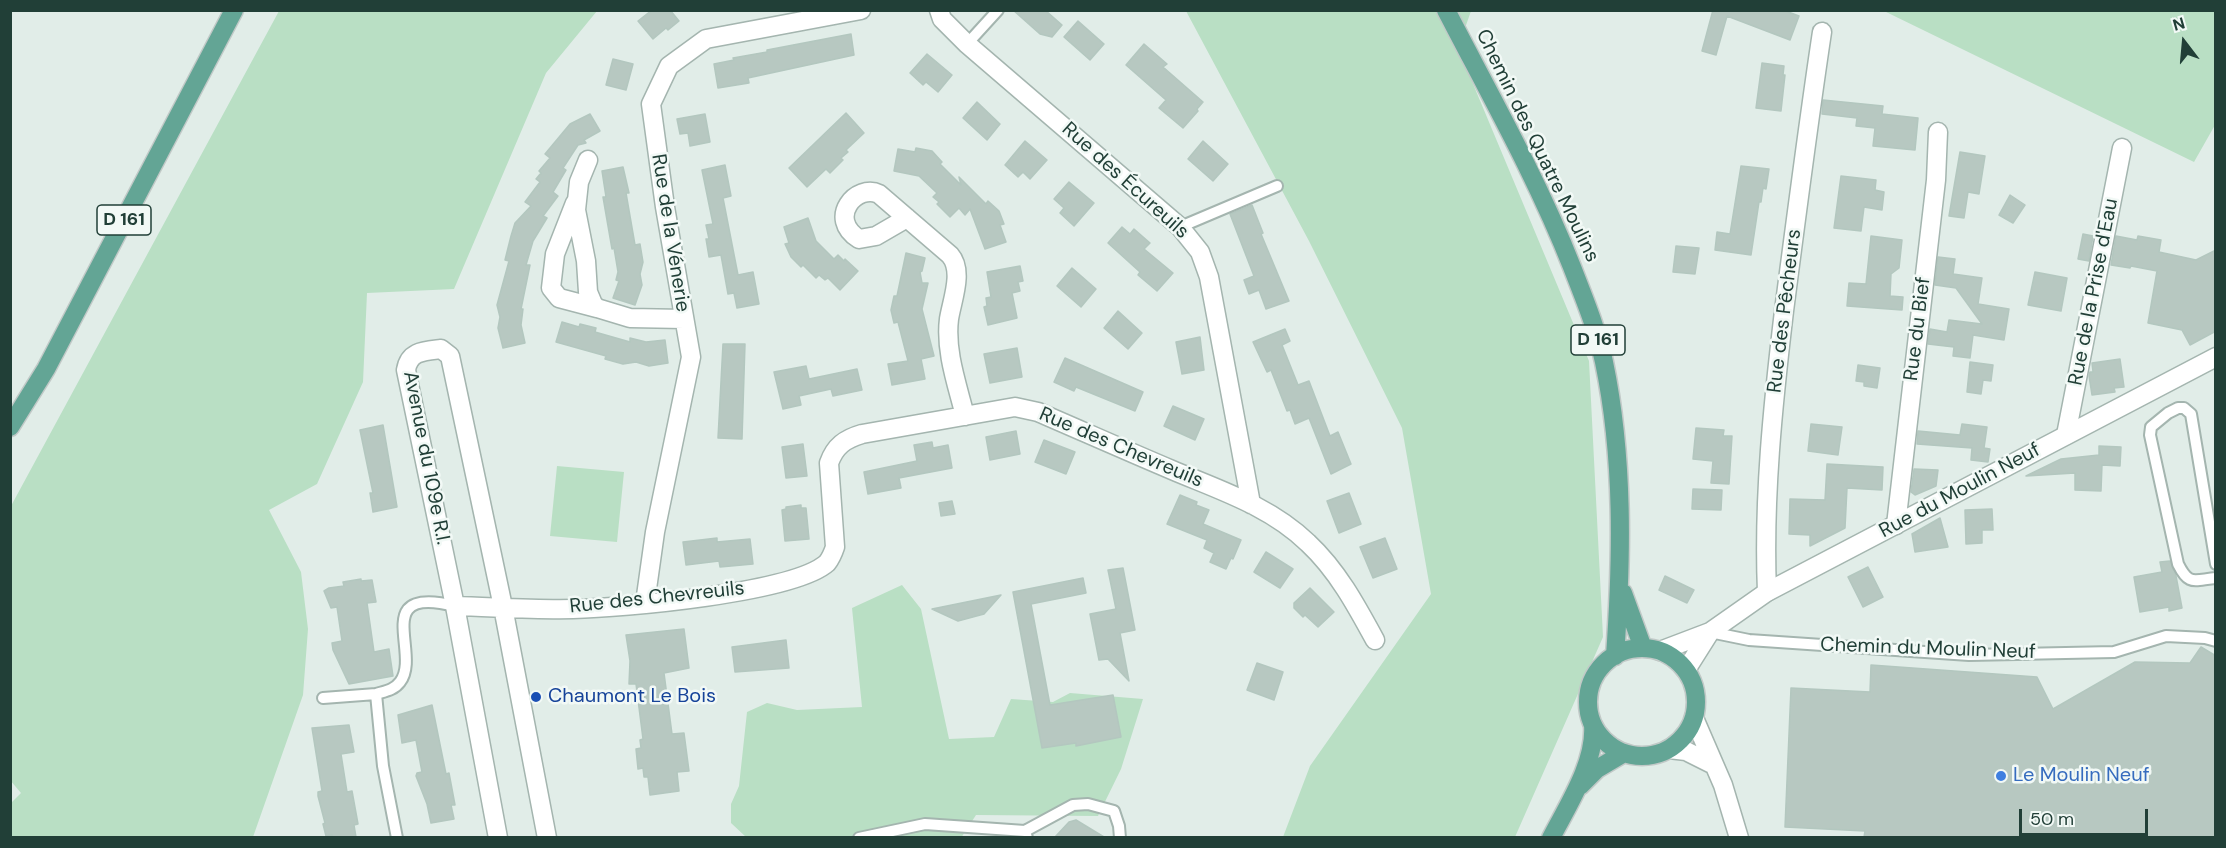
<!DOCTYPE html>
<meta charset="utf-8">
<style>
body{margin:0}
#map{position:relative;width:2226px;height:848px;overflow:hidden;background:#e1ede8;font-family:"DM Sans",sans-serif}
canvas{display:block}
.frame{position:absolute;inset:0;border:12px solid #213f37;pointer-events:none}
.north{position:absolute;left:2154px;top:12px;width:60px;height:60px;-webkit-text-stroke:4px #f2f9f6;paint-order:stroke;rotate:344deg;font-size:16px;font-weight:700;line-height:24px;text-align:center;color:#213f37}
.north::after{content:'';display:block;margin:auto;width:21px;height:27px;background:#213f37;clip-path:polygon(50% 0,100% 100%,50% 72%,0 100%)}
.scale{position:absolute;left:2019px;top:809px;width:129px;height:27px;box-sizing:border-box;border:3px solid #213f37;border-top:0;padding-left:8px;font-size:18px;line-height:21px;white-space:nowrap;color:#213f37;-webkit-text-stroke:4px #f2f9f6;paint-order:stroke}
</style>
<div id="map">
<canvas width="2226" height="848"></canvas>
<div class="frame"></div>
<div class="north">N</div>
<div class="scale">50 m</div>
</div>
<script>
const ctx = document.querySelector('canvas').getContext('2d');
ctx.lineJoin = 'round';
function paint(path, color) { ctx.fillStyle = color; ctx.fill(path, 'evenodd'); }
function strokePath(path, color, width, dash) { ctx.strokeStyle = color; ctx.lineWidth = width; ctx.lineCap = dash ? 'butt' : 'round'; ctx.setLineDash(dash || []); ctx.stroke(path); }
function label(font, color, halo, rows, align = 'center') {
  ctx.font = font + ' "DM Sans",sans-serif'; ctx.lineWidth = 5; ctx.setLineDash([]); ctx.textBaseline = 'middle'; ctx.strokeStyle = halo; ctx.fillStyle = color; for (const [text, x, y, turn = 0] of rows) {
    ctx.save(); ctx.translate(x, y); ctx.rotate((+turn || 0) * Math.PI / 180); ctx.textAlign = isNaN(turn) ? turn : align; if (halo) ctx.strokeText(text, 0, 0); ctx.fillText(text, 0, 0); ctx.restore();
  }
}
const green = new Path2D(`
 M279,11H597L546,73L454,289L367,293L363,382L317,484L269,510L301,572L308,629L303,695L253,837H11V803L21,793L10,780L11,506Z
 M1186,11H1471L1458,48L1589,361L1603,637L1515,837H1283L1310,766L1431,594L1402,428L1309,241Z
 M1884,11H2215V125L2194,162Z
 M557,466L624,472L617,542L550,536Z
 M902,585L921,609L949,739L994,737L1011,699L1053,702L1070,693L1143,699L1121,769L1098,816L976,815L961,838L746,837L731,823V804L739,786L747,712L767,703L797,710L862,707L852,608Z`);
const building = new Path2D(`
 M652,10H670L679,21L668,30L666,28L653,39L638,21Z
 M1013,10H1045L1062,25L1052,37L1040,34Z
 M1713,10H1783L1799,16L1790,40L1727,16L1716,55L1702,51Z
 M1078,21L1104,44L1090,60L1064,37Z
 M851,34L854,55L748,78L749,83L718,88L714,64L734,60L733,58L767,52V50Z
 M1144,44L1167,64L1163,67L1203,102L1197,109L1198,111L1183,128L1159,108L1166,100L1126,65Z
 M927,54L952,75L938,92L926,82L923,85L910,73Z
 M613,59L633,64L626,90L606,85Z
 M1762,63L1784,66L1783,75H1785L1781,111L1756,108Z
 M1823,100L1883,106L1882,114L1918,118L1915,150L1873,146L1875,128L1856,126L1857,118L1822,114Z
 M977,102L1000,124L987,140L963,118Z
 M846,113L864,133L846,150L848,152L841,158L843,160L830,173L826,169L807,187L789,168Z
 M590,114L600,131L584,140L586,143L578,145L563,168L566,170L553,192L558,196L543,216L547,218L533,241L526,265H530L521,309H523L521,325L525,343L503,348L498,328L500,317L497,305L509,261L505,260L511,236L515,223L531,206L525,202L540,182L536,179L541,173L539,171L550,158L545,154L570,124Z
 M705,114L710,142L690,146L688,133L680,134L677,119Z
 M1025,141L1047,160L1030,179L1023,172L1018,177L1005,165Z
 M1203,141L1228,164L1213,181L1188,159Z
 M916,148L932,151L942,162L940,164L961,185L959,177L986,204L988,201L999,211L1004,224L1000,225L1006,242L985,249L970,209L965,215L959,208L950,217L937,204L939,202L933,197L937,193L919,176L894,171L898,149L915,152Z
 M1960,152L1985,156L1979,194L1968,192L1964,218L1949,216Z
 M725,165L731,196L723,198L738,275L753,272L759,304L737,308L734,293L728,294L721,255L709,257L706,239H709L706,225L713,224L702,170Z
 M1741,166L1769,169L1766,189L1763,188L1761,202H1759L1751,255L1715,250L1717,232L1730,234Z
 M623,167L629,193H626L635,245L640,244L643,262L640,274L642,285L635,305L613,298L619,281L616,280L618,272L614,248L612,249L603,197H606L602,171Z
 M1841,176L1876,180L1875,190L1884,192L1882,210L1864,207L1861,231L1834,228Z
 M1069,182L1094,203L1074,226L1060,213L1064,208L1054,199Z
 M2010,195L2025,205L2013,223L1999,215Z
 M1252,205L1263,233L1261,234L1289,301L1266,309L1259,290L1249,294L1244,280L1254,276L1230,214Z
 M808,218L816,241L834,259L838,255L844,261L845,259L858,271L840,290L828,278L825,280L819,275L816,278L803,265L801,267L791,257L785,244L789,243L784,227Z
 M1122,227L1130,234L1134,229L1150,243L1144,249L1173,273L1157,291L1138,275L1140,272L1108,243Z
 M2083,234L2093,236L2089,261L2078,259Z
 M1871,236L1902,240L1899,268L1891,274L1890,296L1903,297L1902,310L1847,306L1849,283L1866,284Z
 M2116,236L2137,240L2138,236L2161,240L2159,252L2196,260L2216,250V331L2190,345L2182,330L2148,323L2157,271L2131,266L2130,268L2111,265Z
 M1676,246L1699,248L1695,274L1673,272Z
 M906,253L925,258L922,271L920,272L922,283H928L922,309L934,356L921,359L925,379L892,385L888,364L908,361L898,322L894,323L891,310L894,296H897Z
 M1938,257L1955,259L1953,274L1982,278L1978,304L2009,309L2004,340L1973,335L1970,358L1953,356L1954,347L1928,344L1930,329L1947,332L1949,320L1982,324L1956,288L1935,285Z
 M1020,266L1023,281L1018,282L1020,291L1012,293L1017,318L988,325L984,307L987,306L986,298L991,297L987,272Z
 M1072,268L1096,289L1081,307L1057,286Z
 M2035,272L2067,278L2061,311L2028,305Z
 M1118,311L1142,333L1128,349L1104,328Z
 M562,322L579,327L580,324L596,328L595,332L630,342V338L646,342L665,340L668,363L649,366L636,362L623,364L605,359L606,356L556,342Z
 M1285,329L1290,341L1282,345L1298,385L1309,381L1330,436L1338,432L1351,464L1331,474L1309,418L1295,424L1290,410L1287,411L1271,370L1267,372L1253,342Z
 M1200,337L1204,370L1182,374L1176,342Z
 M723,344H745L742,439L718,438Z
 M1017,348L1022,377L990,383L984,354Z
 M1065,358L1143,392L1135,411L1076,387L1074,391L1054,382Z
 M2120,359L2124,387L2114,388L2115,392L2092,395L2089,376L2090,372H2093L2092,363Z
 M1970,362L1993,365L1991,381L1983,380L1981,394L1967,392Z
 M1858,365L1880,368L1877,388L1864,386V382L1856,381Z
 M806,366L809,379L857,369L862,390L833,396L831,389L799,396L801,405L783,409L774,372Z
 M1173,406L1204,419L1195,440L1164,426Z
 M1811,424L1842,427L1838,455L1808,451Z
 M1962,424L1987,427L1984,448L1990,449L1988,462L1971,460L1972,448L1917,444L1918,431L1960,435Z
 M383,425L397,507L373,512L370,493H373L360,430Z
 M1696,428L1724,430L1723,436H1732L1729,484L1711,483L1713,461L1693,459Z
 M1016,431L1020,454L990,460L986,437Z
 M1044,440L1075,452L1066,474L1035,462Z
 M932,442L933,448L948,445L952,468L899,478L901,488L868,494L864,472L917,461L914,445Z
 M803,444L807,476L786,478L782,447Z
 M2099,446L2121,447L2120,466L2102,465L2101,491L2075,490V473L2026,476L2061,459L2099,455Z
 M1827,464L1883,467L1882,490L1847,488L1845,528L1810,546V535L1789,534L1790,499L1825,500Z
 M1914,469L1938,470L1936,486L1915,495L1911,492Z
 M1693,489L1722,490L1721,510L1692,509Z
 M1349,493L1361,524L1339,533L1327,501Z
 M1180,495L1197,502L1196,505L1209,510L1203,524L1241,540L1233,559L1231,558L1226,569L1210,562L1214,553L1204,548L1207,540L1167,524Z
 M952,501L955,514L941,516L939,503Z
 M801,505V508H806L809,539L785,541L782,510L786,509V507Z
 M1992,509L1993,530H1982V543L1966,544L1965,510Z
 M1940,518L1948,547L1915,552L1912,534Z
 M717,538V542L750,539L753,564L720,567L719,561L686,565L683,542Z
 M1385,538L1397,569L1373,578L1360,547Z
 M1266,552L1293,569L1280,588L1254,572Z
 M2170,561L2176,576L2182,608L2169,611V607L2140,612L2134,577L2162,572L2160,562Z
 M1868,567L1883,597L1863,607L1848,577Z
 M1123,568L1135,630L1120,633L1129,681L1108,659L1099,660L1090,614L1116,609L1108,570Z
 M1665,576L1694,590L1687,603L1659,590Z
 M1083,578L1086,593L1031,604L1050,705L1113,695L1121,737L1076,746V743L1042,748L1013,592Z
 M361,579V581L372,580L376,602L367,603L374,652L389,649L393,676L349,684L333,650L332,643L342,641L337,607L331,608L324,591L329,588L344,586L343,582Z
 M1310,588L1334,612L1318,627L1305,615L1303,617L1294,608V603Z
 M1001,595L984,614L958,621L932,609Z
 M684,629L689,668L664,673L672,734L684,733L689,771L677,772L679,791L650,795L648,777H644L643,768L638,769L636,749L641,748L640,740L643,739L636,684H629L630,661L626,635Z
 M786,640L789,668L735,672L732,647Z
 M2201,647L2216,656V837H1864L1865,831L1785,827L1791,688L1870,692L1871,665L2037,677L2053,709L2135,662L2190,663Z
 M1257,663L1283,672L1274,700L1247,690Z
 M432,705L446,774L449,773L455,805H451L454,819L431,823L427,804L416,776L417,773L422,772L416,740L402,743L398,715Z
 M349,725L354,752L341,754L347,792L352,791L358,824L354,825L356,837H333L332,835L326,836L323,824L325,823L318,796V792L322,791L312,728Z
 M1076,820L1104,837H1055L1069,822Z`);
const service = new Path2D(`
 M967,44L998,10
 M1180,227L1277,186
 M2216,564L2191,414L2184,408H2178L2168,413L2151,427L2150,435L2178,564C2189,586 2193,580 2216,578
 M1710,632L1749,640L1969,655L2114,652L2166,636L2205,638L2216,641
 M323,698L376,694
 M1025,831L1073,805L1088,804L1114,811L1119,826L1120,838
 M397,838L383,766L376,694C386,691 394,690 400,682C422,654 369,585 455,606
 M859,838L925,824L1025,831L1027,838`);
const minor = new Path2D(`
 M939,10L942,19L967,44L1180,227L1200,252L1209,277L1251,504
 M588,160L579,182L576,210L586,261L588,292L593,304L597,308L630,318L684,319
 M575,203L555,254L551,288L559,298L597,308
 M907,218L876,236L859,239C826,218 857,183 879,194L950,255C964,271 952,300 949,319C945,351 957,384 965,416
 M2066,435L2122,148
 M1896,525L1936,180L1938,132
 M1767,592C1763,499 1773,404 1784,311C1796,218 1808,125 1822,32
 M645,603L655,532L691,357L665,207L651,104L669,66L706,39L861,10
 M455,606C494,607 534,610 573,609C622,608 793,593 827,563C831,558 833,553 835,547L829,463C835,446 845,439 862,434L1015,407L1038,412C1082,431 1127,451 1172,470C1219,490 1270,506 1308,543C1337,570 1356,605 1375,640
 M1694,718L1723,785L1739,838
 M1669,749L1686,751L1714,765
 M498,838L455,606L406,370C409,351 424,351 441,349L450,356L503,607L547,838`);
const tertiary = new Path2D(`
 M1660,651L1710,632L1767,592L2216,357
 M1686,670L1710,632`);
const primary = new Path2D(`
 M1446,10C1490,95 1537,178 1572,267C1584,298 1597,329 1604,362C1624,458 1622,558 1615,656
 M10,427L46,369L234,10
 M1623,593L1643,648
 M1588 702a54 54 0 1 1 108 0a54 54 0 1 1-108 0Z
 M1580,786L1597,769L1624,753
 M1551,838C1568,805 1596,762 1593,725`);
const markers = [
 [536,697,6,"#1a4fb4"],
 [2001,776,6,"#3f7fe0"]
];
const shields = [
 [124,220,54],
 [1598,340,54]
];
const shieldNames = [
 ["D 161",124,220],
 ["D 161",1598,340]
];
const streetNames = [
 ["Chemin des Quatre Moulins",1537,146,64],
 ["Rue des Écureuils",1125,181,42],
 ["Rue de la Vénerie",670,233,81],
 ["Rue de la Prise d'Eau",2094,292,-79],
 ["Rue des Pêcheurs",1785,311,-83],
 ["Rue du Bief",1918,329,-83],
 ["Rue des Chevreuils",1121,448,23],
 ["Avenue du 109e R.I.",426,458,79],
 ["Rue du Moulin Neuf",1960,491,-28],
 ["Rue des Chevreuils",657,598,-6],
 ["Chemin du Moulin Neuf",1928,649,2]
];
const transitNames = [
 ["Chaumont Le Bois",548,697]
];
const shopNames = [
 ["Le Moulin Neuf",2013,776]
];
paint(green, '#b9dfc4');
paint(building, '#b7c8c1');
strokePath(building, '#b3c7bf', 1.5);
strokePath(service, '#a4b5af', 14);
strokePath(minor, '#a4b5af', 21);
strokePath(tertiary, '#a4b5af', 21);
strokePath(primary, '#c1c9c7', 21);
strokePath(service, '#fff', 10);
strokePath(minor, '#fff', 18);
strokePath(tertiary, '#fff', 18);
strokePath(primary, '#63a595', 18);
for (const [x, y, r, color] of markers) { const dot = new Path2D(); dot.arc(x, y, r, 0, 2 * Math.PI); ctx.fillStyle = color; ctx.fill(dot); strokePath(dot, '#f2f9f6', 2); }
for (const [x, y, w] of shields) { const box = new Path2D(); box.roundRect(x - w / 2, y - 15, w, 30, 4.5); ctx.fillStyle = '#f2f9f6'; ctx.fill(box); strokePath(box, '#213f37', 1.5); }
label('bold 18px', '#213f37', null, shieldNames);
label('20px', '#213f37', '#f2f9f6', streetNames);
label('20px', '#164399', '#f2f9f6', transitNames, 'left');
label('20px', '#366cbe', '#f2f9f6', shopNames, 'left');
</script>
